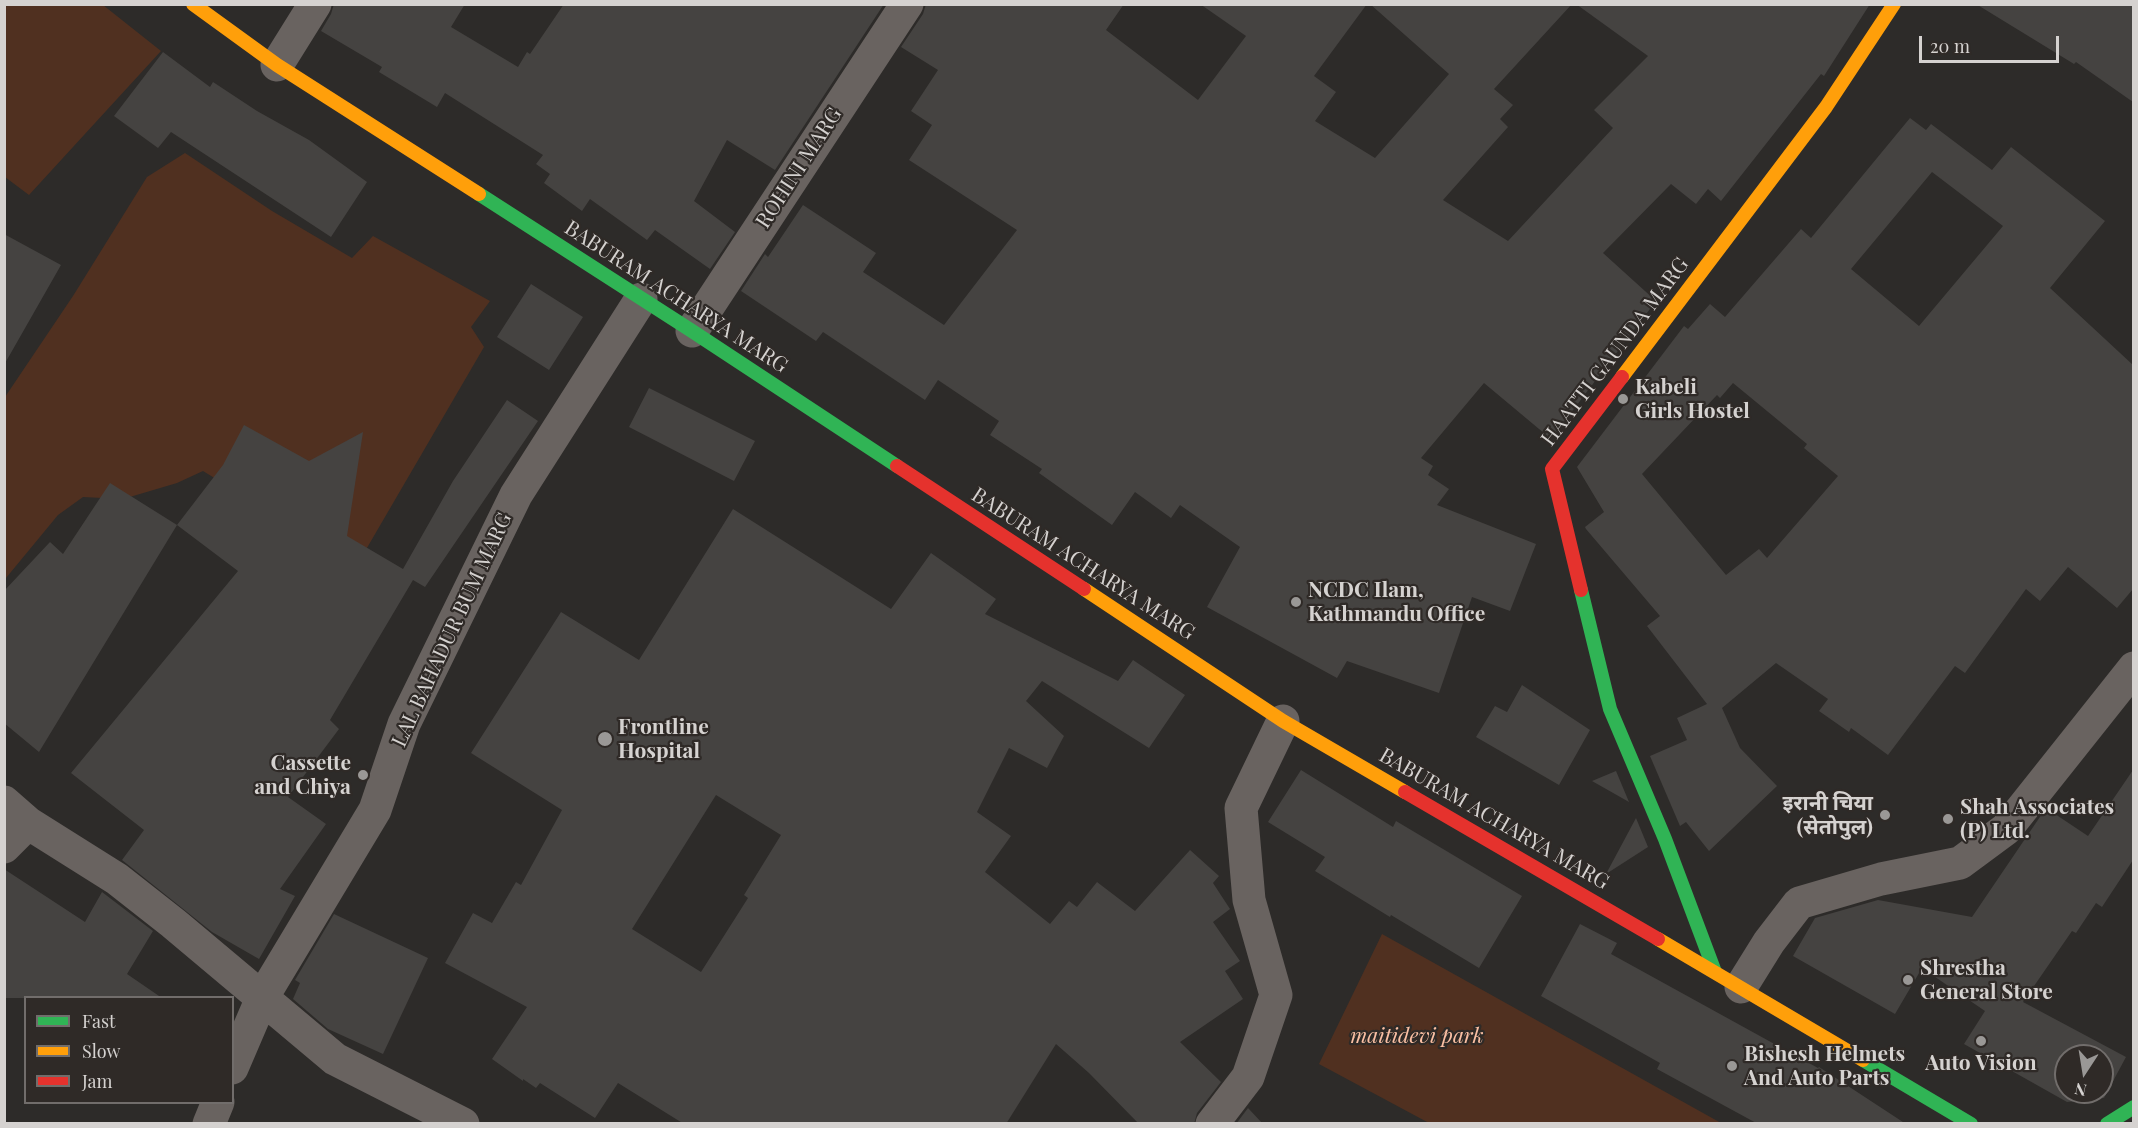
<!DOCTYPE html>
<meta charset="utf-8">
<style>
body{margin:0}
#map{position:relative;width:2138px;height:1128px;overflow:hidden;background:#2d2b29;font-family:"Playfair Display",serif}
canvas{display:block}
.frame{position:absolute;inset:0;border:6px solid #d5d2d0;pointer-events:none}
.legend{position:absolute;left:24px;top:996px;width:210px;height:108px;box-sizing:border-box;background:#2f2a27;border:2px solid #716d6b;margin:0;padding:8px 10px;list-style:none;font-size:18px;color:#d5d2d0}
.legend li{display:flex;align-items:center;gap:12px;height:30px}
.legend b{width:30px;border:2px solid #716d6b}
.north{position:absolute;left:2054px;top:1044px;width:60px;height:60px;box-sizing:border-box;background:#2f2a27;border:2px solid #716d6b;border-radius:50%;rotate:192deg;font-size:16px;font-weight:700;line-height:24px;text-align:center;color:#d5d2d0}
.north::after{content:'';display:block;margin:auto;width:21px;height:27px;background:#9a9896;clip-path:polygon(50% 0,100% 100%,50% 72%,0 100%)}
.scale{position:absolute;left:1919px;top:36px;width:140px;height:27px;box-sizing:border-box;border:3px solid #d5d2d0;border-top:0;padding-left:8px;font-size:18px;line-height:21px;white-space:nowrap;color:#d5d2d0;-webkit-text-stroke:4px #2f2a27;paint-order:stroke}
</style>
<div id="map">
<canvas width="2138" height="1128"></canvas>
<div class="frame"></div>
<ul class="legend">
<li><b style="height:8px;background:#30b455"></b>Fast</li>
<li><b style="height:8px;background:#ff9f0a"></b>Slow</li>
<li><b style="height:8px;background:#e5322d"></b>Jam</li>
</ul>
<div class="north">N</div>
<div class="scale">20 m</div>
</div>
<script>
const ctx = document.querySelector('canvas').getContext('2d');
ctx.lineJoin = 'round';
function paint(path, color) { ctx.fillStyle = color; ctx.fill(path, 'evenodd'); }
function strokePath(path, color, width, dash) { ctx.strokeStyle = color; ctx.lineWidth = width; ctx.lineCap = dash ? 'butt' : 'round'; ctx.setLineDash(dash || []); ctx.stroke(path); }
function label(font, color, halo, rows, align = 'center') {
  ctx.font = font + ' "Playfair Display","Noto Sans Devanagari",serif'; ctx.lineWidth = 4.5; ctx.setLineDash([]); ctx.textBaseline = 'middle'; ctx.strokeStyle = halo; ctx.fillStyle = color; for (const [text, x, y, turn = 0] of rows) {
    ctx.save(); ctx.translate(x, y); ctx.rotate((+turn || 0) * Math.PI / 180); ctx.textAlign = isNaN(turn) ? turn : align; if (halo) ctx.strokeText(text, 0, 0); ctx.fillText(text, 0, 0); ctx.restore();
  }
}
const green = new Path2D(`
 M5,5H103L161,51L29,195L5,177Z
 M185,153L272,211L352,258L373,236L490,301L471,327L484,347L357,565L203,471L177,483L123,499L83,497L58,515L6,578L5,397L73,296L147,177Z
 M1382,934L1721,1123H1429L1319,1064Z`);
const building = new Path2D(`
 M334,4H465L451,27L518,67L527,52L530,54L564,4H884L775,170L727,140L694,201L735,232L710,269L655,230L647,240L590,199L582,211L544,183L550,174L536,164L543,155L445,93L437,107L379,72L382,67L321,31L331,14Z
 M926,4H1124L1106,30L1198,100L1246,36L1200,4H1367L1314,76L1336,92L1315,121L1375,158L1449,74L1370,4H1572L1494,89L1513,105L1500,119L1508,127L1443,200L1508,241L1613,128L1594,110L1648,56L1576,4H1870L1824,76L1821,74L1721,201L1708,189L1696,204L1671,184L1603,253L1656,301L1551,439L1484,383L1421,458L1433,466L1428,475L1449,489L1437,505L1536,544L1510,611L1472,597L1439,693L1347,661L1337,678L1207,607L1240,547L1180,505L1171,518L1135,492L1112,525L1039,473L1042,469L990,435L999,421L938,380L925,400L823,332L816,341L741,291L765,254L768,257L803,205L876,253L863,272L944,325L1017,230L909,160L932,125L911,111L938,70L901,47L923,14Z
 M1976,4H2133V102L2076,62L2074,64Z
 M163,52L210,87L213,82L257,111L309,140L367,182L331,237L171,132L158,148L114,116Z
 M1910,118L1926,130L1931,124L1992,170L2011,147L2105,221L2050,288L2133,365V589L2117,608L2068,567L2040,601L2026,589L1965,673L1955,666L1888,755L1851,728L1849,732L1819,711L1828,699L1776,663L1722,708L1740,748L1777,786L1709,851L1686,822L1680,826L1650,756L1687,740L1677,718L1707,704L1647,626L1660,616L1586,529L1585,527L1604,512L1577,467L1684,326L1688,329L1710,304L1725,317L1801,229L1811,238ZM1932,172L2003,226L1919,326L1851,269ZM1733,383L1807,444L1804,448L1838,476L1767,558L1759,549L1726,575L1642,474L1717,395L1720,398Z
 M4,234L61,265L4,365Z
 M531,284L583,317L549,370L497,337Z
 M649,388L755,441L734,481L629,427Z
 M507,400L538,421L425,587L413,580L330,720L339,729L288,797L326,824L280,889L295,896L259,959L212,932L122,860L144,830L71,773L238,571L177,525L223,465L244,425L309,461L363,432L347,536L403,569L453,481Z
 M110,483L177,525L39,752L4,723V591L50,542L63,554Z
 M733,509L891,609L931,553L996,599L985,614L1118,681L1133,660L1185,695L1149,748L1042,681L1026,701L1064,736L1047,768L1009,748L977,812L1011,836L985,872L1050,924L1069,901L1077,907L1097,882L1135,911L1190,850L1219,876L1213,883L1230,909L1213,922L1240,961L1225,971L1243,999L1180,1042L1221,1082L1197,1113L1194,1124H1139L1089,1073L1056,1044L1006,1124H684L618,1083L595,1118L540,1083L536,1088L523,1079V1081L492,1059L527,1007L445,963L473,913L492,923L516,882L521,885L562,810L471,753L561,612L639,660ZM716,795L781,835L744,895L748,898L701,972L632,929Z
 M1522,685L1590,730L1559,785L1476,737L1495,706L1507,712Z
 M1301,770L1393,827L1396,821L1522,896L1479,968L1391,915L1390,917L1315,871L1325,857L1268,822Z
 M2133,770V860L2102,907L2096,903L2076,933L2072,931L2023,1002L2126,1057L2104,1098L2067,1102L1964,1044L1985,1011L1922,968L1895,1014L1793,956L1815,918L1878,900L1972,917L2046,808L2088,836ZM2066,1056H2102V1092H2066Z
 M1616,771L1629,802L1592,781Z
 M1636,818L1648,847L1606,874Z
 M4,869L85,922L102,892L153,931L127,974L162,998H4Z
 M334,914L428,958L383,1054L328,1029L293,999L300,983L295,980Z
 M1580,924L1617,943L1611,954L1818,1068L1819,1067L1906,1124H1758L1657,1069L1660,1063L1541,996Z
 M1248,1108L1263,1124H1236Z`);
const street = new Path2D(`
 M277,65L315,4
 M692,331L907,4
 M4,802L28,823
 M4,847L28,823L117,879L173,923L335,1059L463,1124
 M1741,987L1769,942L1799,903L1881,879L1960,863L2006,829L2134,668
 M232,1068L262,998L375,810L404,724L516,495L641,299
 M209,1124L218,1102
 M1212,1124L1248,1077L1276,995L1249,900L1241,808L1283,721`);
const fast = new Path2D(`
 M479,194L692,331L897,466
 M1581,590L1610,709L1665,839L1715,972
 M1863,1060L1971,1124
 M2107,1124L2134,1107`);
const slow = new Path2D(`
 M193,4L277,65L479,194
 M1622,377L1826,107L1894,4
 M1084,589L1283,721L1405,792
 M1658,939L1863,1060`);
const jam = new Path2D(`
 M897,466L1084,589
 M1581,590L1552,469L1622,377
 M1405,792L1658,939`);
const markers = [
 [1623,399,6,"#9a9896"],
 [1296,602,6,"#9a9896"],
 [605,739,8,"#9a9896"],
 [363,775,6,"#9a9896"],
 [1885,815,6,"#9a9896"],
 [1948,819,6,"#9a9896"],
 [1908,980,6,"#9a9896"],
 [1981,1041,6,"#9a9896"],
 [1732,1066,6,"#9a9896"]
];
const streetNames = [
 ["ROHINI MARG",799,168,-57],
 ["BABURAM ACHARYA MARG",676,297,33],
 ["HAATTI GAUNDA MARG",1615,352,-53],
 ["BABURAM ACHARYA MARG",1083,564,33],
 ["LAL BAHADUR BUM MARG",452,630,-65],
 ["BABURAM ACHARYA MARG",1494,819,30]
];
const poiNames = [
 ["Kabeli",1635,387],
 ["Girls Hostel",1635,411],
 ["NCDC Ilam,",1308,590],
 ["Kathmandu Office",1308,614],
 ["Frontline",618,727],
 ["Hospital",618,751],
 ["Cassette",351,763,"right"],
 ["and Chiya",351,787,"right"],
 ["इरानी चिया",1873,803,"right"],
 ["(सेतोपुल)",1873,827,"right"],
 ["Shah Associates",1960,807],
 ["(P) Ltd.",1960,831],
 ["Shrestha",1920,968],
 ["General Store",1920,992],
 ["Bishesh Helmets",1744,1054],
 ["And Auto Parts",1744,1078],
 ["Auto Vision",1981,1063,"center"]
];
const parkNames = [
 ["maitidevi park",1417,1036]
];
paint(green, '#503020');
paint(building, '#454341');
strokePath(street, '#696360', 33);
strokePath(fast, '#30b455', 14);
strokePath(slow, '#ff9f0a', 14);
strokePath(jam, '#e5322d', 14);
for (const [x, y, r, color] of markers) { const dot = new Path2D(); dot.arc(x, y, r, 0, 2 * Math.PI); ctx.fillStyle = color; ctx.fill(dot); strokePath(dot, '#2f2a27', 2); }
label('21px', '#d5d2d0', '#2f2a27', streetNames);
label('bold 21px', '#d5d2d0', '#2f2a27', poiNames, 'left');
label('italic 21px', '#fbc0a4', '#2f2a27', parkNames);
</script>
